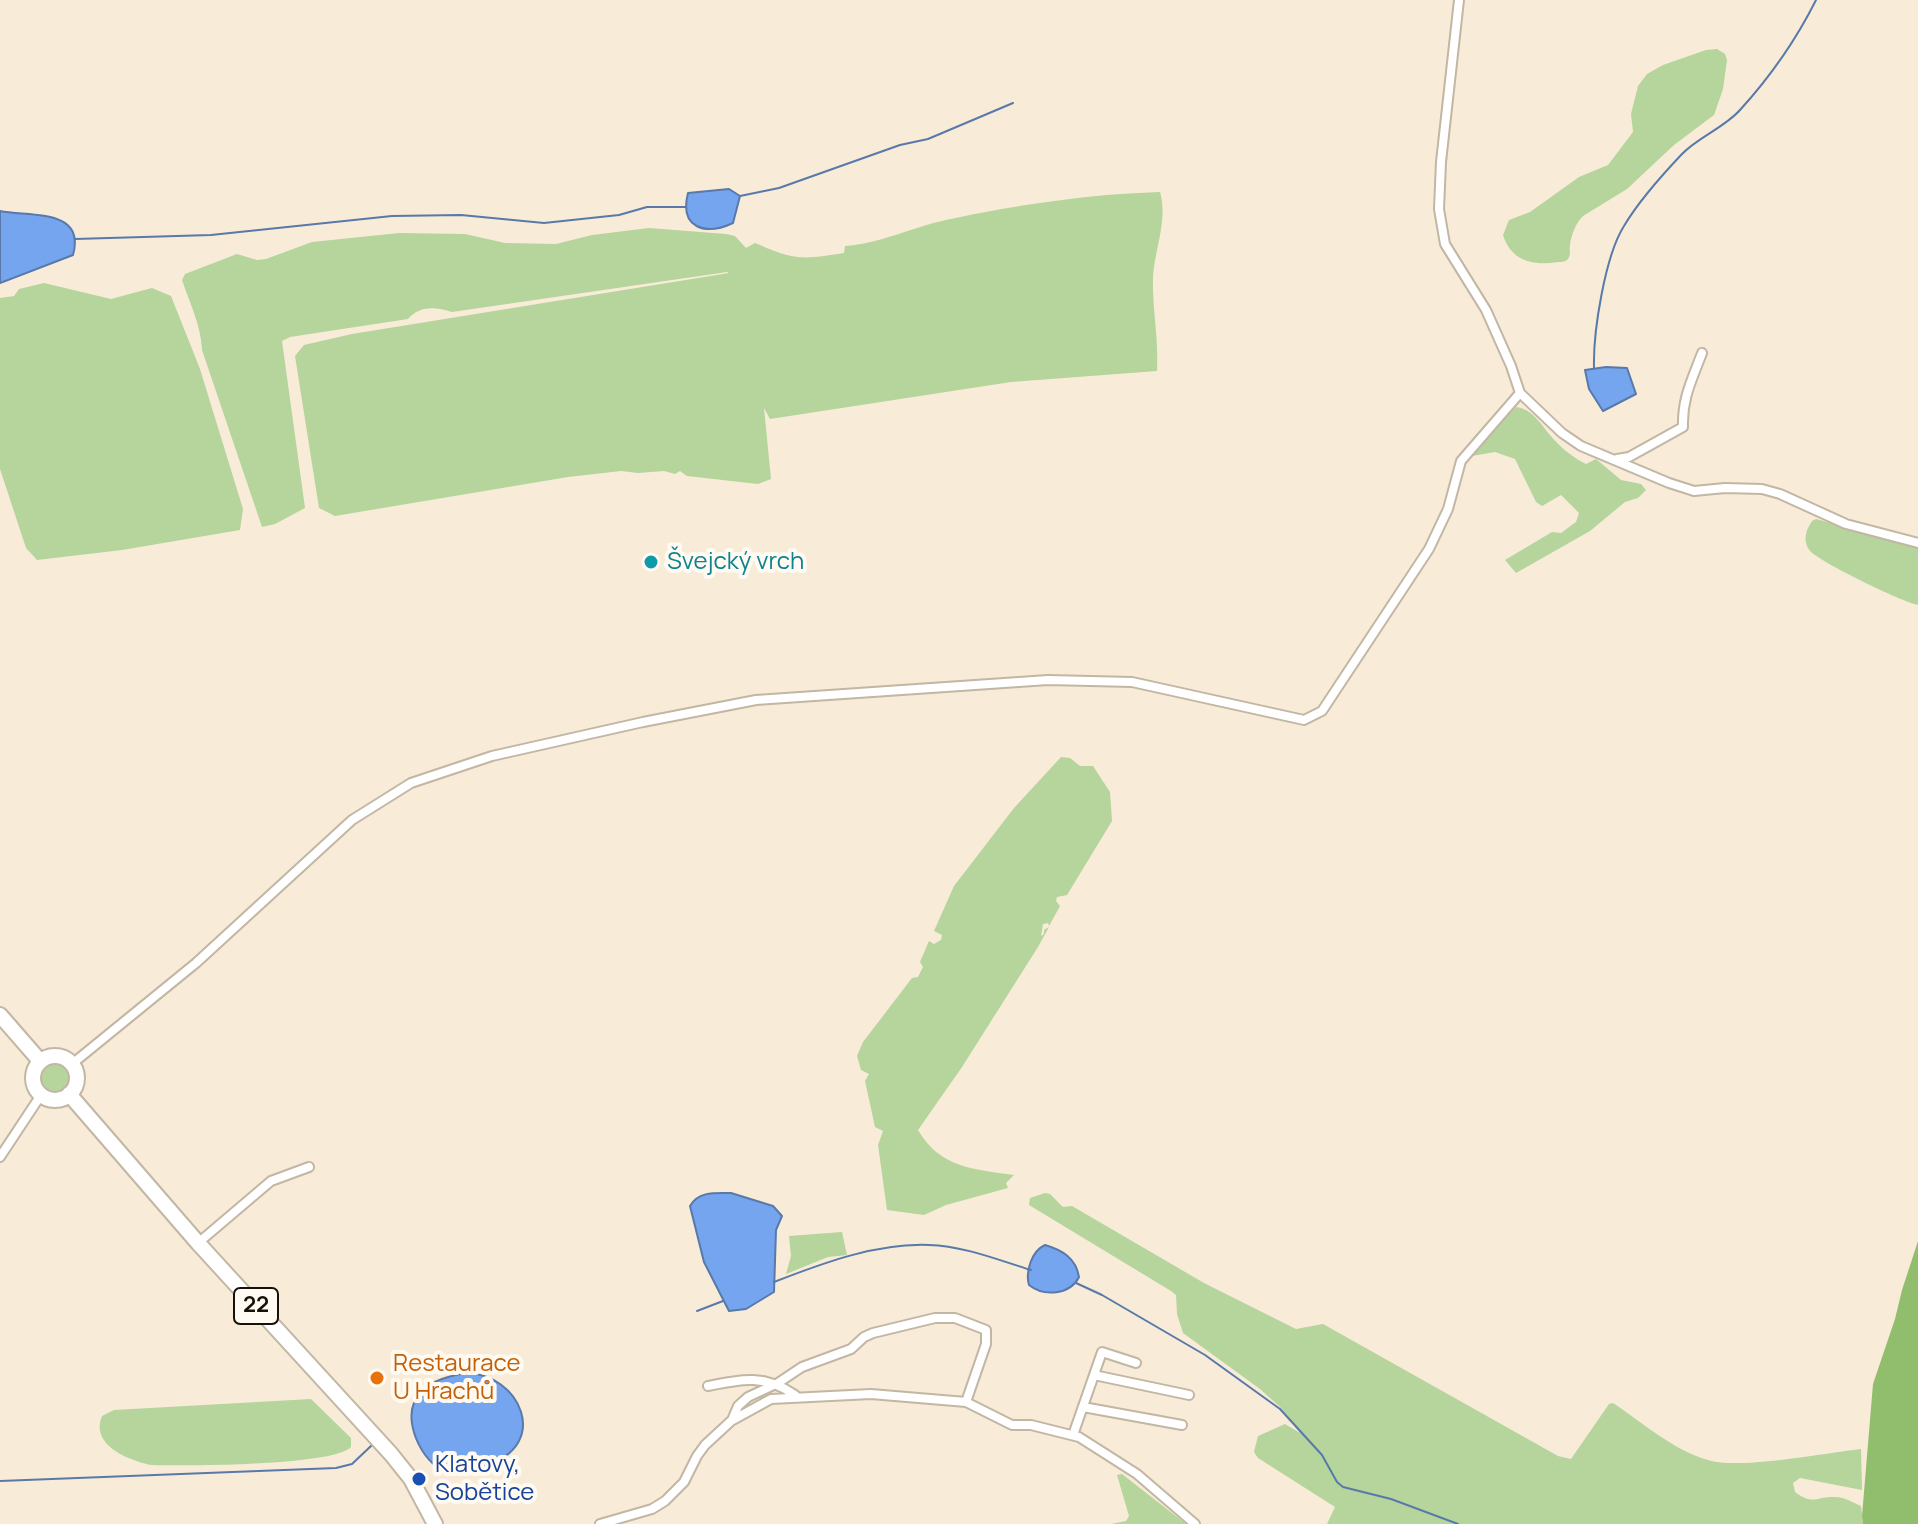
<!DOCTYPE html>
<meta charset="utf-8">
<style>
body{margin:0}
canvas{display:block;background:#f8ebd8}
</style>
<canvas width="1918" height="1524"></canvas>
<script>
const ctx = document.querySelector('canvas').getContext('2d');
ctx.lineJoin = 'round';
function paint(path, color) { ctx.fillStyle = color; ctx.fill(path, 'evenodd'); }
function strokePath(path, color, width, dash) { ctx.strokeStyle = color; ctx.lineWidth = width; ctx.lineCap = dash ? 'butt' : 'round'; ctx.setLineDash(dash || []); ctx.stroke(path); }
function label(font, color, halo, rows, align = 'center') {
  ctx.font = font + ' Manrope,sans-serif'; ctx.lineWidth = 8; ctx.setLineDash([]); ctx.textBaseline = 'middle'; ctx.strokeStyle = halo; ctx.fillStyle = color; for (const [text, x, y, turn = 0] of rows) {
    ctx.save(); ctx.translate(x, y); ctx.rotate((+turn || 0) * Math.PI / 180); ctx.textAlign = isNaN(turn) ? turn : align; if (halo) ctx.strokeText(text, 0, 0); ctx.fillText(text, 0, 0); ctx.restore();
  }
}
const green = new Path2D(`
 M1717,49L1725,54L1727,60L1723,89L1714,115L1674,145L1627,189L1583,216C1576,223 1571,235 1570,245C1569,249 1571,254 1569,257C1567,262 1562,262 1558,262C1533,266 1511,261 1503,235L1509,220L1530,212L1579,177L1608,165L1633,132L1631,114L1638,86L1647,74L1663,65L1706,50Z
 M1160,192C1168,220 1155,248 1153,277C1152,308 1159,340 1157,371L1011,382L770,419L764,408L771,479L758,484L687,476L680,471L675,474L664,471L638,473L621,471L568,477L335,516L319,508L295,356L304,345L352,334L729,273L727,272L452,312C436,307 420,305 408,319L290,337L282,341L305,508L275,524L262,527L202,350C201,325 190,304 182,280L185,274L237,254L257,260L266,259L312,242L399,233L465,234L505,243L556,244L592,235L649,228L726,234L735,236L746,248L755,243C794,260 801,260 844,253L845,246C879,244 913,227 946,220C1016,205 1089,194 1160,192Z
 M44,283L111,299L152,288L171,296L200,369L243,509L240,530L122,550L37,560L26,548L0,469V298L14,296L19,289Z
 M1516,407C1532,409 1540,423 1550,435C1559,446 1573,458 1586,464L1596,459L1621,480L1641,484L1646,490L1638,498L1625,502L1590,531L1516,573L1505,560L1552,532L1561,533L1576,522L1579,513L1561,495L1542,506L1536,502L1515,459L1495,452L1472,456L1473,452Z
 M1816,519L1918,547V605C1902,602 1820,562 1810,551C1802,541 1806,530 1812,521Z
 M1061,757L1070,758L1080,766H1093L1110,792L1112,821L1067,895L1057,897L1056,901L1060,906L1049,926L1048,923L1043,924L1041,936L1044,934V930L1049,927L1038,947L962,1067L918,1130C940,1168 973,1169 1014,1175L1006,1183L1008,1188L946,1205L924,1215L887,1210L878,1145L883,1131L875,1127L865,1081L869,1074L861,1070L857,1056L863,1042L912,978L918,977L923,967L920,962L929,941L934,944L941,940L942,935L934,931L954,886L1014,808Z
 M38 1078a17 17 0 1 1 34 0a17 17 0 1 1-34 0Z
 M1045,1193L1050,1194L1063,1207L1072,1206L1204,1283L1296,1329L1323,1324L1558,1456L1571,1459L1609,1404L1613,1403C1643,1423 1673,1450 1708,1460C1740,1470 1824,1453 1861,1449L1862,1490L1800,1478L1793,1483L1795,1492C1814,1506 1816,1496 1835,1497C1844,1497 1852,1502 1861,1506L1863,1524H1327L1335,1507L1258,1458L1254,1452L1258,1436L1285,1424L1300,1433L1280,1407L1260,1389L1183,1333L1177,1314L1176,1295L1171,1291L1029,1205L1030,1198Z
 M842,1232L847,1255L828,1257L786,1274L791,1256L789,1236Z
 M311,1399L351,1438V1447C333,1466 182,1466 151,1465C128,1460 90,1445 102,1416L114,1410Z
 M1122,1474L1186,1524H1111L1126,1521L1129,1516L1117,1475Z`);
const forest = new Path2D(`
 M1918,1241V1524H1863L1862,1516L1873,1384L1895,1319L1902,1290Z`);
const water = new Path2D(`
 M729,189L740,196L733,223C705,236 679,228 688,193Z
 M0,211C30,217 86,208 73,255L0,283Z
 M1606,367L1627,368L1636,394L1603,411L1589,389L1585,370Z
 M731,1193L773,1206L782,1216L776,1230L774,1292L746,1309L729,1311L704,1262L690,1206C698,1191 716,1193 731,1193Z
 M1045,1245C1062,1250 1076,1258 1079,1277C1070,1295 1044,1297 1029,1285C1025,1271 1032,1251 1045,1245Z
 M465,1373C520,1373 552,1445 486,1465C474,1469 463,1473 450,1472C425,1469 404,1425 414,1403C423,1382 445,1377 465,1373Z`);
const stream = new Path2D(`
 M740,196L779,188L900,145L928,139L1013,103
 M75,239L211,235L392,216L461,215L544,223L619,215L647,207H686
 M1594,368C1593,332 1605,256 1624,226C1637,204 1664,173 1682,154C1698,137 1724,128 1740,110C1770,77 1796,40 1816,0
 M774,1282C823,1263 876,1243 929,1245C964,1246 998,1260 1031,1270
 M1076,1283L1102,1295L1205,1355L1280,1409L1322,1455L1337,1482L1343,1487L1391,1499L1458,1524
 M697,1311L723,1301
 M0,1481L336,1468L352,1464L372,1445`);
const minor = new Path2D(`
 M1520,393L1562,433L1581,446L1669,483L1694,491L1725,488L1762,489L1780,494L1846,524L1918,543
 M1617,459L1629,457L1683,427C1682,398 1692,380 1702,353
 M72,1064L196,963L352,820L411,783L492,756L643,722L756,700L1048,680L1132,682L1304,720L1322,711L1429,549L1448,509L1461,461L1520,393L1511,366L1486,310L1445,244L1439,209L1441,162L1459,0
 M0,1157L41,1095
 M198,1243L271,1181L309,1167
 M1094,1375L1189,1395
 M708,1386C742,1379 765,1374 795,1395
 M1083,1407L1182,1425
 M732,1420L738,1406L748,1397L778,1383L802,1367L851,1349L864,1337L873,1333L935,1318H955L986,1330V1344L966,1402
 M1073,1435L1102,1352L1136,1363
 M600,1524L652,1509L665,1501L684,1482L697,1456L705,1445L731,1421L771,1399L871,1394L966,1402L1012,1425H1031L1079,1437L1137,1474L1195,1524`);
const primary = new Path2D(`
 M0,1015L40,1061
 M33 1078a22 22 0 1 1 44 0a22 22 0 1 1-44 0Z
 M69,1094L198,1243L391,1454L411,1479L435,1524`);
const markers = [
 [651,562,8,"#0f9aa8"],
 [377,1378,8,"#e8710a"],
 [419,1479,8,"#1a4fb4"]
];
const shields = [
 [256,1306,44]
];
const shieldNames = [
 ["22",256,1306]
];
const cultureNames = [
 ["Švejcký vrch",667,562]
];
const foodNames = [
 ["Restaurace",393,1364],
 ["U Hrachů",393,1392]
];
const transitNames = [
 ["Klatovy,",435,1465],
 ["Sobětice",435,1493]
];
paint(green, '#b5d59c');
paint(forest, '#91be6d');
paint(water, '#75a5ee');
strokePath(water, '#5879aa', 2);
strokePath(stream, '#5879aa', 2);
strokePath(minor, '#c2b6a4', 12);
strokePath(primary, '#c2b6a4', 18);
strokePath(minor, '#fff', 8);
strokePath(primary, '#fff', 14);
for (const [x, y, r, color] of markers) { const dot = new Path2D(); dot.arc(x, y, r, 0, 2 * Math.PI); ctx.fillStyle = color; ctx.fill(dot); strokePath(dot, '#fffaf2', 3); }
for (const [x, y, w] of shields) { const box = new Path2D(); box.roundRect(x - w / 2, y - 18, w, 36, 6); ctx.fillStyle = '#fffaf2'; ctx.fill(box); strokePath(box, '#16120b', 2); }
label('bold 22px', '#16120b', null, shieldNames);
label('24px', '#0d838f', '#fffaf2', cultureNames, 'left');
label('24px', '#c56008', '#fffaf2', foodNames, 'left');
label('24px', '#164399', '#fffaf2', transitNames, 'left');
</script>
